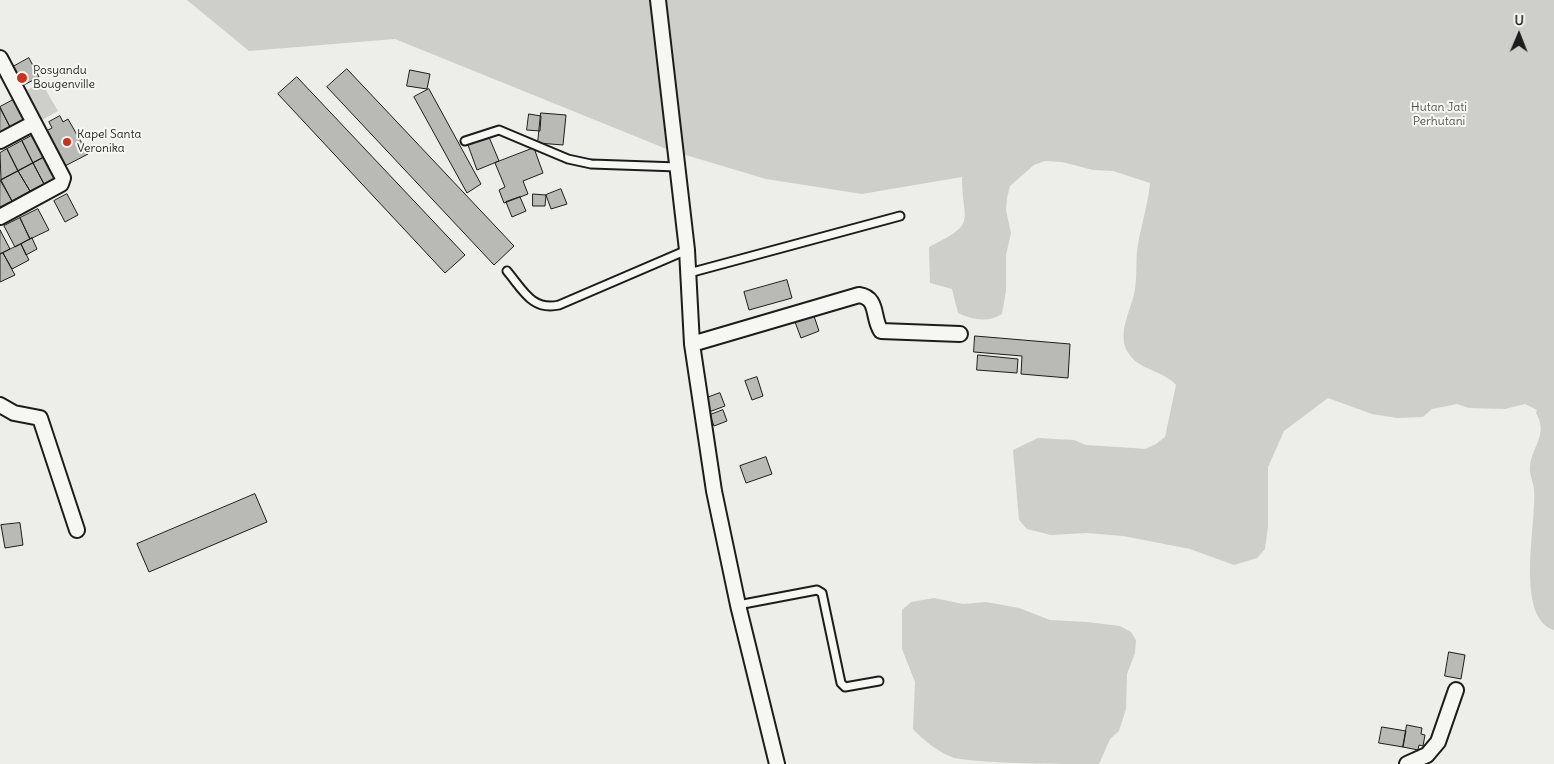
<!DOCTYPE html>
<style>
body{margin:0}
#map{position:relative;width:1554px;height:764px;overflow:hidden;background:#edede9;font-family:Delius,sans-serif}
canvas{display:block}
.north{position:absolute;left:1494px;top:10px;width:50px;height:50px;-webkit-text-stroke:4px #f6f6f2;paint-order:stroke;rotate:1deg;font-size:14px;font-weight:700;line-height:20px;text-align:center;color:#1c1c1c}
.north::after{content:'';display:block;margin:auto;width:18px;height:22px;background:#1c1c1c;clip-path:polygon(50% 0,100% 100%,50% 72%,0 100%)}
</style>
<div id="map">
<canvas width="1554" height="764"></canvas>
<div class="north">U</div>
</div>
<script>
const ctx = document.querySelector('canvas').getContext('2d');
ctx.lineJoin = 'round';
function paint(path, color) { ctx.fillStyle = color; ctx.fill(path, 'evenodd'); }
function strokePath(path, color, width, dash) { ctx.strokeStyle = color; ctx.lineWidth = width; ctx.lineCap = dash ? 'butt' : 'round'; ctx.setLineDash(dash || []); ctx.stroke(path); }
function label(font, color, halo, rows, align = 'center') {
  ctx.font = font + ' Delius,sans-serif'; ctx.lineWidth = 4; ctx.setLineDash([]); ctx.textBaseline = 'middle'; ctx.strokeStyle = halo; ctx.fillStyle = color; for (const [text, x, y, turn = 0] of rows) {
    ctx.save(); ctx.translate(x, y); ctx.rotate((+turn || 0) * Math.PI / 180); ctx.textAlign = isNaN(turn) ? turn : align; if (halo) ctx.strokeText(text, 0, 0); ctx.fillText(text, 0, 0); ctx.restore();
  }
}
const green = new Path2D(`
 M187,0H1554V630C1514,618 1537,522 1534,490C1534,483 1529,475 1530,467C1531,447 1549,435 1536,413L1537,410L1525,404L1505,409L1469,408L1457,404L1432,409L1423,417L1397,418L1372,414L1328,398L1284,431L1268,467V526L1265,549L1257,558L1234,565L1190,549L1123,536L1087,533L1051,535L1027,529L1019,520L1013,450L1038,438L1074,440L1086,445L1133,448L1145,449L1156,444L1165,437L1176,385C1163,370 1137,370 1127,351C1117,331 1132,309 1135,289C1137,276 1136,263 1137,251C1140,228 1148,206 1150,183L1113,171L1093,170L1062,162L1045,161L1034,165L1010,186L1007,198L1006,210L1011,233L1006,255V291L1002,314C988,323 973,320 958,313L952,289L930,283L929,247C979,222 962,224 962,177L862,194L766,179L669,150L395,39L249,51Z
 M41,82L58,111L40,121L24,92Z
 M934,598L963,604L986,602L1019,608L1050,620L1087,622L1120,626L1131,632L1136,640L1135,653L1127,674L1126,709L1119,731L1110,739L1099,764C1060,764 988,764 954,758C938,752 924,741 913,729L915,682L902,649V610L911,602Z`);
const building = new Path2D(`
 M29,58L39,77L22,86L11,68Z
 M347,69L514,246L494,265L327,87Z
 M410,70L430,74L427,89L407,86Z
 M297,77L465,255L445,273L278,94Z
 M429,89L481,184L467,193L414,97Z
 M15,99L25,119L10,127L0,107Z
 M0,108L10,127L0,132Z
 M541,113L566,115L563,145L538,143Z
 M529,114L541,116L540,131L527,130Z
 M60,116L63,122L68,119L88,154L65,166L46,131L52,128L49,122Z
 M35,134L46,156L33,163L22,141Z
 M489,137L499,161L477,170L468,145Z
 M22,141L33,163L18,171L7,149Z
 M534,148L543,173L523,181L528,194L504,203L499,190L505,187L495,163Z
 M7,149L18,171L1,180L0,153Z
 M46,156L57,177L44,184L33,163Z
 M33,163L44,184L30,191L18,171Z
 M18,171L30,191L12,201L1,180Z
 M0,180L12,201L0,207Z
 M561,189L567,204L551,209L546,195Z
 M67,194L78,215L65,222L54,201Z
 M533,194L546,195L545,206H533Z
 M520,197L526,211L512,217L506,202Z
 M38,209L49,230L30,239L20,218Z
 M20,218L30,239L15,247L4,226Z
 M0,230L10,249L0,254Z
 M32,238L37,249L26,255L21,244Z
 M21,244L29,260L12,269L3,253Z
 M3,253L15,275L0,282V254Z
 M787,280L792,298L749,310L744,292Z
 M814,316L819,331L801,338L795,322Z
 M975,336L1070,344L1068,378L1021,374L1022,356L974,352Z
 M978,355L1018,359L1017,373L977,370Z
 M757,377L763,396L752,400L745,381Z
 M720,393L725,406L709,412L704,399Z
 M723,410L727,421L714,426L710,415Z
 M766,457L772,474L746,483L740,466Z
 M255,494L267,522L149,572L137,544Z
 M20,523L23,545L5,548L1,525Z
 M1449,652L1465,655L1461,679L1445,676Z
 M1407,725L1422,728L1421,734L1425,735L1423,746L1419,745L1418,750L1403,747Z
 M1382,727L1406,731L1403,747L1379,743Z`);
const lane = new Path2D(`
 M465,141L499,130L568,159L591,164L678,167
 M507,271C523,290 532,311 559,305L687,250
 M689,273L900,216
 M738,605L817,590L822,593L841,683L845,687L879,681`);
const street = new Path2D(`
 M658,0L687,250L692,344L714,491L738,605L777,764
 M0,58L63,178L61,184L0,217
 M0,141L34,123
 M692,344L859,295C879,298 872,318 881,331L960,334
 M0,405L14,413L40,418L77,530
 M1407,764L1427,755L1438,742L1456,690`);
const markers = [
 [22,78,6,"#c8321e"],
 [67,142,5,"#c8321e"]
];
const poiNames = [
 ["Posyandu",33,71],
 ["Bougenville",33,85],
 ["Kapel Santa",77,135],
 ["Veronika",77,149]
];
const parkNames = [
 ["Hutan Jati",1439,108],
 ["Perhutani",1439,122]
];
paint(green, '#cececb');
paint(building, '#b9b9b6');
strokePath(building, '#1c1c1c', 1);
strokePath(lane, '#1c1c1c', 11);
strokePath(street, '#1c1c1c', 18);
strokePath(lane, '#f6f6f2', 7);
strokePath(street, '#f6f6f2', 14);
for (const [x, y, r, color] of markers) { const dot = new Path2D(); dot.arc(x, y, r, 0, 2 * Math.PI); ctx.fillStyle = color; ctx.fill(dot); strokePath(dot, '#f6f6f2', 2); }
label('12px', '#1c1c1c', '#f6f6f2', poiNames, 'left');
label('12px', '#515151', '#f6f6f2', parkNames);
</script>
